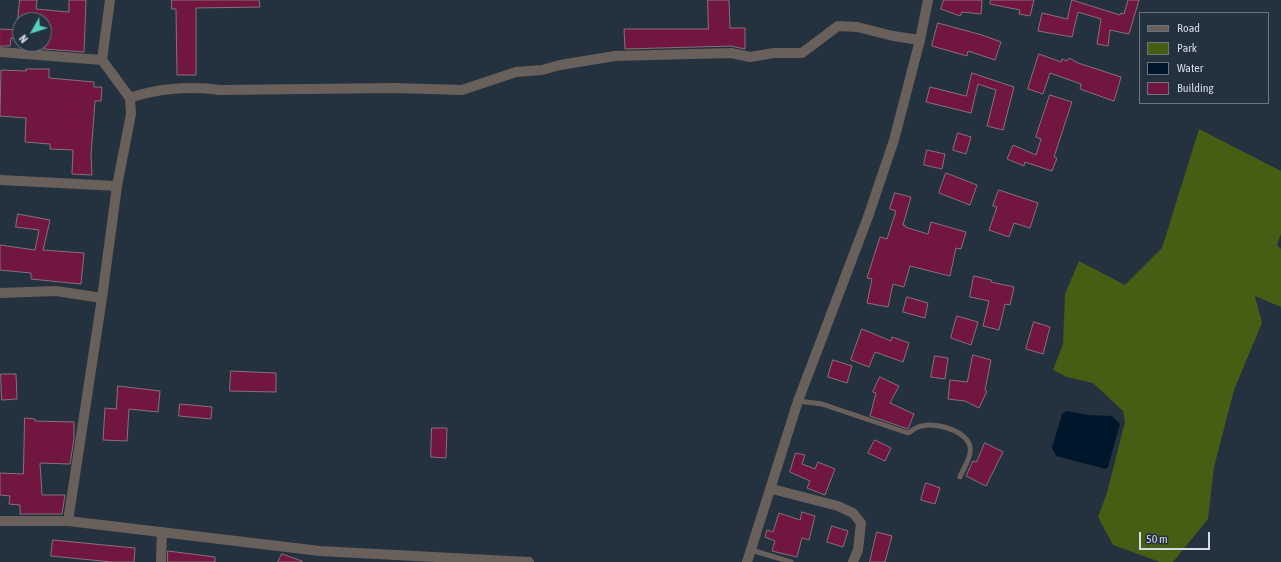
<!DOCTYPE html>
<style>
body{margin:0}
#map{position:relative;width:1281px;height:562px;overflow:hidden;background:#24313e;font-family:"Asap Condensed",sans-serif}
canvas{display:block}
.legend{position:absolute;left:1139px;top:12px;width:130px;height:92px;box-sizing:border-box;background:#24313e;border:1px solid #6a7580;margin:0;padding:5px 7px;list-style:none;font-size:12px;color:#d3dbe4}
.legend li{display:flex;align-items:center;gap:8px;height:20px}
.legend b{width:20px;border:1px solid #6a7580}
.north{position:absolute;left:12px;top:12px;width:40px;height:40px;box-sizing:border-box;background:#24313e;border:1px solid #6a7580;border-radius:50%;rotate:231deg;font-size:11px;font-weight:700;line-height:16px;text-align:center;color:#d3dbe4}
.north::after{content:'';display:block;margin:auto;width:14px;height:18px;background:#58cebf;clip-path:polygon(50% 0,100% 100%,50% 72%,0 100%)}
.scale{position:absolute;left:1139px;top:532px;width:71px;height:18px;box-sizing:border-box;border:2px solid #d3dbe4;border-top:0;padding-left:5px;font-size:12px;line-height:14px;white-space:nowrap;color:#d3dbe4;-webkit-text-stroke:3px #24313e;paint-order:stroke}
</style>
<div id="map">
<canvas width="1281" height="562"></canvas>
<ul class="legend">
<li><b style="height:5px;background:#695f5b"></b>Road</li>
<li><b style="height:11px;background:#455e14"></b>Park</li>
<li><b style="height:11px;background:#00162a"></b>Water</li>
<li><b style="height:11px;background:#701640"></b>Building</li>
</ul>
<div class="north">N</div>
<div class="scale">50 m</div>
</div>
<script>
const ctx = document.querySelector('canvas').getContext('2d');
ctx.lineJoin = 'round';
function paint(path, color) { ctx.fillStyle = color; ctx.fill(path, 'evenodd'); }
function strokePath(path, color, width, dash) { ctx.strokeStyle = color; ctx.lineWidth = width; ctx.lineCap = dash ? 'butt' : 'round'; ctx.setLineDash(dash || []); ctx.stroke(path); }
const green = new Path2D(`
 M1199,129L1281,171V234L1277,245L1281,249V307L1255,296L1262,323L1234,390L1214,467L1208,519L1173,562H1160L1113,545L1098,517L1107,493L1125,422L1123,411L1093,383L1067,377L1053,370L1063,344L1065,294L1079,261L1125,285L1162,248Z`);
const water = new Path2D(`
 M1067,411L1088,415L1112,416L1120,424L1108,467L1106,469L1056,456L1052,448L1062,414Z`);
const building = new Path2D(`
 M20,0H37L36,9L69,12V0H86L84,52L44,49V20H18Z
 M172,0H259L260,7L196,8V75H177L176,9H172Z
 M708,0H729L730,28H745V49L731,46L625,49L624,29H708Z
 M944,0H982L981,14L962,12L960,16L941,9Z
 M991,0H1034L1030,16L1019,14L1020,10L990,4Z
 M1072,0L1120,15L1121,13L1124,14L1128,0H1139L1129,34L1110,30L1108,46L1097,44L1101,19L1078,12L1072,37L1038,31L1042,13L1067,19Z
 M938,23L982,35L1001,42L995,60L968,51L967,56L932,46Z
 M0,29L20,30V40L11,38L10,46H0Z
 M1039,54L1061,62L1062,59L1067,61L1069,58L1078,63L1121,77L1114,101L1080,89L1081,84L1050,73L1043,94L1028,89Z
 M26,69H49V78L94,82V87H102L101,101H95L91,155L92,175L72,174L73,150L50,149V144L25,142L26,118L0,116L1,70L26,71Z
 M972,73L1014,87L1003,130L987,126L996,90L978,84L971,113L926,102L930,87L966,96Z
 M1050,95L1072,102L1054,157L1057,158L1052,171L1025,162L1024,166L1007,159L1013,145L1036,155L1041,139L1036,137Z
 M958,133L971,137L966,154L953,150Z
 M927,150L945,154L942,169L924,165Z
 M946,173L977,185L970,205L939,193Z
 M999,190L1038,203L1030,228L1014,223L1009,237L989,230L997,207L993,206Z
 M895,193L911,197L903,225L906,226L905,227L928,234L931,222L966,232L961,249L956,248L950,276L910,266L904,287L893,284L888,307L867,303L872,279L867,278L880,237L887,239L896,211L890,209Z
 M18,214L50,220L43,250L84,253L81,284L31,279V273L0,270V245L35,250L39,230L16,227Z
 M974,276L991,280V282L1014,287L1010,305L1005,304L999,330L983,326L989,301L970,297Z
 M907,297L928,303L925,318L903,312Z
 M957,316L978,322L971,345L951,338Z
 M1034,322L1050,327L1043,354L1026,349Z
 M862,329L891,341L892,337L909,343L903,362L875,352L869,367L851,360Z
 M973,355L991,360L985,390L987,391L979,408L965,401L948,399L950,380L967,382Z
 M935,356L948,358L945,379L931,377Z
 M833,360L852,366L847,383L828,377Z
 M231,371L276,373V392L230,391Z
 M1,374H16L17,399L2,400Z
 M880,377L899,386L890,403L914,414L908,429L870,416L876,393L873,392Z
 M118,386L160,391L158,412L129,409L127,441L103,440L105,408L116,409Z
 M180,404L212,407L211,419L179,416Z
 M25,418L35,419V421L74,422V439L70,464L40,463L42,495H65L62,514H20V505L9,504L10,496L0,495V473L23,474Z
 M432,428H447L446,458L431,457Z
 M875,440L891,448L885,461L868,453Z
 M985,443L1003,452L986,486L966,476L973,461L976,462Z
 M796,453L805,455L802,464L815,469L818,462L835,469L825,495L807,488L810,481L790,472Z
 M926,483L940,488L935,504L921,500Z
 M802,512L815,516L809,540L802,538L797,557L772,551L775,541L765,537L767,530L773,532L779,513L800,520Z
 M832,526L848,531L843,547L827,542Z
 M877,532L892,536L885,562H870Z
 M53,540L135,548L134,562H112L51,556Z
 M168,551L215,557V562H168Z
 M282,554L302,561V562H278Z`);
const lane = new Path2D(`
 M798,401L822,404L908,433C912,431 917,426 922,426C937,422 974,432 970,453C969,461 963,469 960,477
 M751,550L791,562`);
const street = new Path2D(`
 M0,52L102,60
 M130,98C157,88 192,86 220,90L395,88L462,90L516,72L542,70L560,65L615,56L731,53L750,57L774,53H802L838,26L857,27L893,36L920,40
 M0,180L117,186
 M0,293L56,291L102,298
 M772,489L838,506L853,513L861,523L858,550L853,562
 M0,521H68L320,551L529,562
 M68,521L102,298L117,186L131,114L130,98L102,60L110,0
 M161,562L162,532
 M747,562L798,401L868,217L894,140L920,40L928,0`);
paint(green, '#455e14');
paint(water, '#00162a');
paint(building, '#701640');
strokePath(building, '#877178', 1);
strokePath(lane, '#695f5b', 5);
strokePath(street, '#695f5b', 10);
</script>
